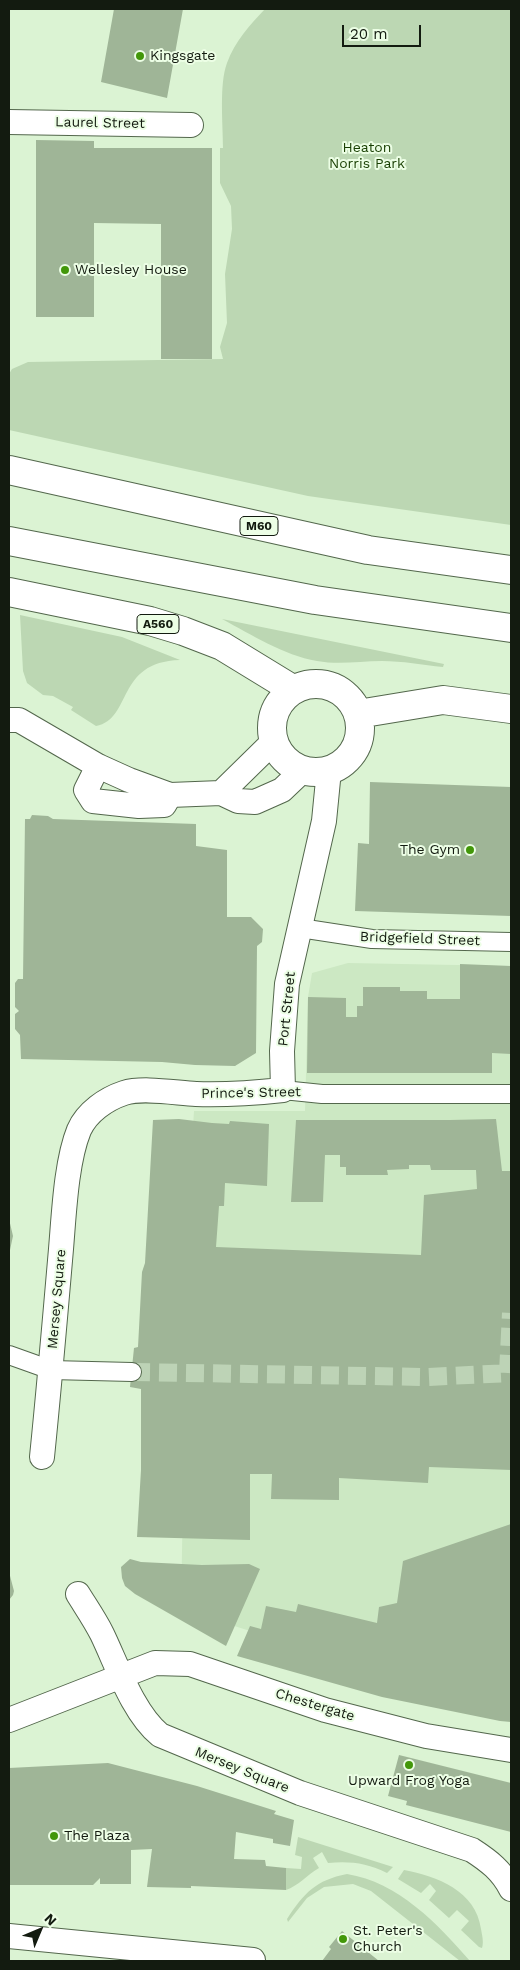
<!DOCTYPE html>
<style>
body{margin:0}
#map{position:relative;width:520px;height:1970px;overflow:hidden;background:#dbf3d3;font-family:"Work Sans",sans-serif}
canvas{display:block}
.frame{position:absolute;inset:0;border:10px solid #131b10;pointer-events:none}
.north{position:absolute;left:15px;top:1905px;width:50px;height:50px;-webkit-text-stroke:4px #ecfee5;paint-order:stroke;rotate:45deg;font-size:14px;font-weight:700;line-height:20px;text-align:center;color:#131b10}
.north::after{content:'';display:block;margin:auto;width:18px;height:22px;background:#131b10;clip-path:polygon(50% 0,100% 100%,50% 72%,0 100%)}
.scale{position:absolute;left:342px;top:25px;width:79px;height:22px;box-sizing:border-box;border:2px solid #131b10;border-top:0;padding-left:6px;font-size:15px;line-height:18px;white-space:nowrap;color:#131b10;-webkit-text-stroke:4px #ecfee5;paint-order:stroke}
</style>
<div id="map">
<canvas width="520" height="1970"></canvas>
<div class="frame"></div>
<div class="north">N</div>
<div class="scale">20 m</div>
</div>
<script>
const ctx = document.querySelector('canvas').getContext('2d');
ctx.lineJoin = 'round';
function paint(path, color) { ctx.fillStyle = color; ctx.fill(path, 'evenodd'); }
function strokePath(path, color, width, dash) { ctx.strokeStyle = color; ctx.lineWidth = width; ctx.lineCap = dash ? 'butt' : 'round'; ctx.setLineDash(dash || []); ctx.stroke(path); }
function label(font, color, halo, rows, align = 'center') {
  ctx.font = font + ' "Work Sans",sans-serif'; ctx.lineWidth = 4; ctx.setLineDash([]); ctx.textBaseline = 'middle'; ctx.strokeStyle = halo; ctx.fillStyle = color; for (const [text, x, y, turn = 0] of rows) {
    ctx.save(); ctx.translate(x, y); ctx.rotate((+turn || 0) * Math.PI / 180); ctx.textAlign = isNaN(turn) ? turn : align; if (halo) ctx.strokeText(text, 0, 0); ctx.fillText(text, 0, 0); ctx.restore();
  }
}
const built = new Path2D(`
 M348,963L511,966V1714L181,1609L188,1203L194,1111H305L308,997L312,973Z`);
const green = new Path2D(`
 M265,9H511V525L308,496L9,430V374L12,369L28,362L223,359L220,347L227,323L225,274L232,229L231,206L220,183V148H223C223,124 219,84 227,63C235,41 250,25 265,9Z
 M20,615L122,637L180,660C115,662 133,719 96,726L71,710L73,707L53,696L43,695L27,683L23,671Z
 M222,619L444,664L443,667C423,665 402,661 382,661C360,661 339,665 317,661C283,655 252,635 222,619Z
 M298,1837L393,1867L387,1873C367,1863 350,1861 328,1863L322,1852L313,1858L319,1868C307,1875 298,1886 286,1890V1868L301,1869L302,1857L295,1855Z
 M404,1870C437,1876 476,1891 481,1929C482,1935 484,1942 482,1948L479,1947L461,1930L469,1921L457,1910L449,1918L429,1900L436,1891L430,1884L421,1893L398,1879Z
 M347,1874C398,1882 438,1924 470,1961H460L371,1891L353,1884L324,1887L307,1898L288,1922L287,1919C304,1893 316,1880 347,1874Z`);
const building = new Path2D(`
 M114,9H183L167,98L101,82Z
 M36,140L94,141V148H212V359H161V224L94,223V317H36Z
 M370,782L511,787V916L355,911L358,843L369,844Z
 M32,815L48,816L53,819L196,824V846L227,850V917H251L263,929L262,942L257,946L256,1053L235,1066L195,1065L162,1062L21,1059L20,1035L15,1029V1014L19,1011L15,1007V983L18,979H23L25,819H30Z
 M460,964L511,966V1054L492,1053V1073H307L308,997L346,998V1017H357V1006H363V987H400V991H427V999H460Z
 M179,1119L212,1123L229,1124L230,1121L269,1124L267,1186L225,1183L224,1206H219L216,1247L421,1255L424,1195L477,1189L476,1170H431L430,1165H409V1169L387,1170L388,1175H346V1167H340V1155H325L323,1202H291L296,1120H450L496,1119L502,1171H511V1470L429,1467L428,1483L339,1478V1500L271,1499L272,1474H250V1540L137,1537L141,1470V1389L130,1387L134,1348L138,1347L142,1272L145,1263L153,1120Z
 M9,1219L13,1236L10,1250H9Z
 M511,1524V1722L500,1721L382,1697L237,1656L250,1626L261,1629L266,1606L296,1612L298,1604L377,1623L379,1607L397,1603L403,1561Z
 M130,1559L141,1562L202,1565L249,1564L260,1569L226,1646L135,1594L125,1586L122,1578L121,1567Z
 M9,1572L14,1591L13,1595L9,1600Z
 M399,1755L511,1783V1832L406,1805L407,1801L388,1796Z
 M108,1763L197,1786L276,1811L274,1814L294,1820L290,1846L273,1843V1839L236,1832L234,1859L265,1860L266,1866L286,1868V1890L191,1886V1888L147,1887L152,1849L131,1850V1884H100V1878L93,1885H9V1768Z
 M342,1931L379,1961H322L331,1949L329,1947Z`);
const pedestrianTunnel = new Path2D(`
 M132,1372L427,1377L511,1373
 M508,1373L511,1313`);
const pedestrian = new Path2D(`
 M300,928L372,939L511,942
 M283,1090L322,1094H511
 M9,1355L51,1370L132,1372`);
const minor = new Path2D(`
 M9,122L191,125
 M9,720H19L98,766L129,780L170,795L221,793L238,801L255,802L282,790L303,770
 M98,766L86,790L93,801L139,806L164,805L170,795
 M221,793L274,741
 M42,1457C49,1388 55,1319 61,1249C64,1214 66,1162 79,1130C87,1112 106,1099 124,1093C143,1087 176,1093 196,1094C225,1095 254,1093 283,1090L282,1051L287,984L324,821L329,770
 M78,1594C86,1607 95,1620 102,1634C117,1665 133,1713 160,1735L300,1793L472,1850C489,1861 502,1871 511,1889
 M9,1720L155,1663L190,1664L325,1710L426,1736L511,1750
 M9,1936L253,1960`);
const primary = new Path2D(`
 M9,592L150,621L183,631L222,646L294,690
 M272 728a44 44 0 1 1 88 0a44 44 0 1 1-88 0Z
 M358,714L443,700L511,709`);
const motorway = new Path2D(`
 M9,470L368,550L511,570
 M9,541L315,600L511,628`);
const markers = [
 [140,56,5,"#429709"],
 [65,270,5,"#429709"],
 [470,850,5,"#429709"],
 [409,1765,5,"#429709"],
 [54,1836,5,"#429709"],
 [343,1939,5,"#429709"]
];
const shields = [
 [259,526,38],
 [158,624,42]
];
const shieldNames = [
 ["M60",259,526],
 ["A560",158,624]
];
const poiNames = [
 ["Kingsgate",150,56],
 ["Wellesley House",75,270],
 ["The Gym",460,850,"right"],
 ["Upward Frog Yoga",409,1781,"center"],
 ["The Plaza",64,1836],
 ["St. Peter's",353,1931],
 ["Church",353,1947]
];
const streetNames = [
 ["Laurel Street",100,123,1],
 ["Bridgefield Street",420,939,2],
 ["Port Street",287,1009,-84],
 ["Prince's Street",251,1093,-1],
 ["Mersey Square",57,1299,-85],
 ["Chestergate",315,1705,17],
 ["Mersey Square",242,1770,22]
];
const parkNames = [
 ["Heaton",367,148],
 ["Norris Park",367,164]
];
paint(built, '#cce8c3');
paint(green, '#bcd7b3');
paint(building, '#9fb597');
strokePath(pedestrianTunnel, '#bdd3b6', 18, [18, 9]);
strokePath(pedestrian, '#53674c', 20);
strokePath(minor, '#53674c', 26);
strokePath(primary, '#53674c', 30);
strokePath(motorway, '#53674c', 30);
strokePath(pedestrian, '#fff', 18);
strokePath(minor, '#fff', 24);
strokePath(primary, '#fff', 28);
strokePath(motorway, '#fff', 28);
for (const [x, y, r, color] of markers) { const dot = new Path2D(); dot.arc(x, y, r, 0, 2 * Math.PI); ctx.fillStyle = color; ctx.fill(dot); strokePath(dot, '#ecfee5', 2); }
for (const [x, y, w] of shields) { const box = new Path2D(); box.roundRect(x - w / 2, y - 9.5, w, 19, 4); ctx.fillStyle = '#ecfee5'; ctx.fill(box); strokePath(box, '#131b10', 1); }
label('bold 12px', '#131b10', null, shieldNames);
label('14px', '#131b10', '#ecfee5', poiNames, 'left');
label('14px', '#131b10', '#ecfee5', streetNames);
label('14px', '#183f02', '#ecfee5', parkNames);
</script>
